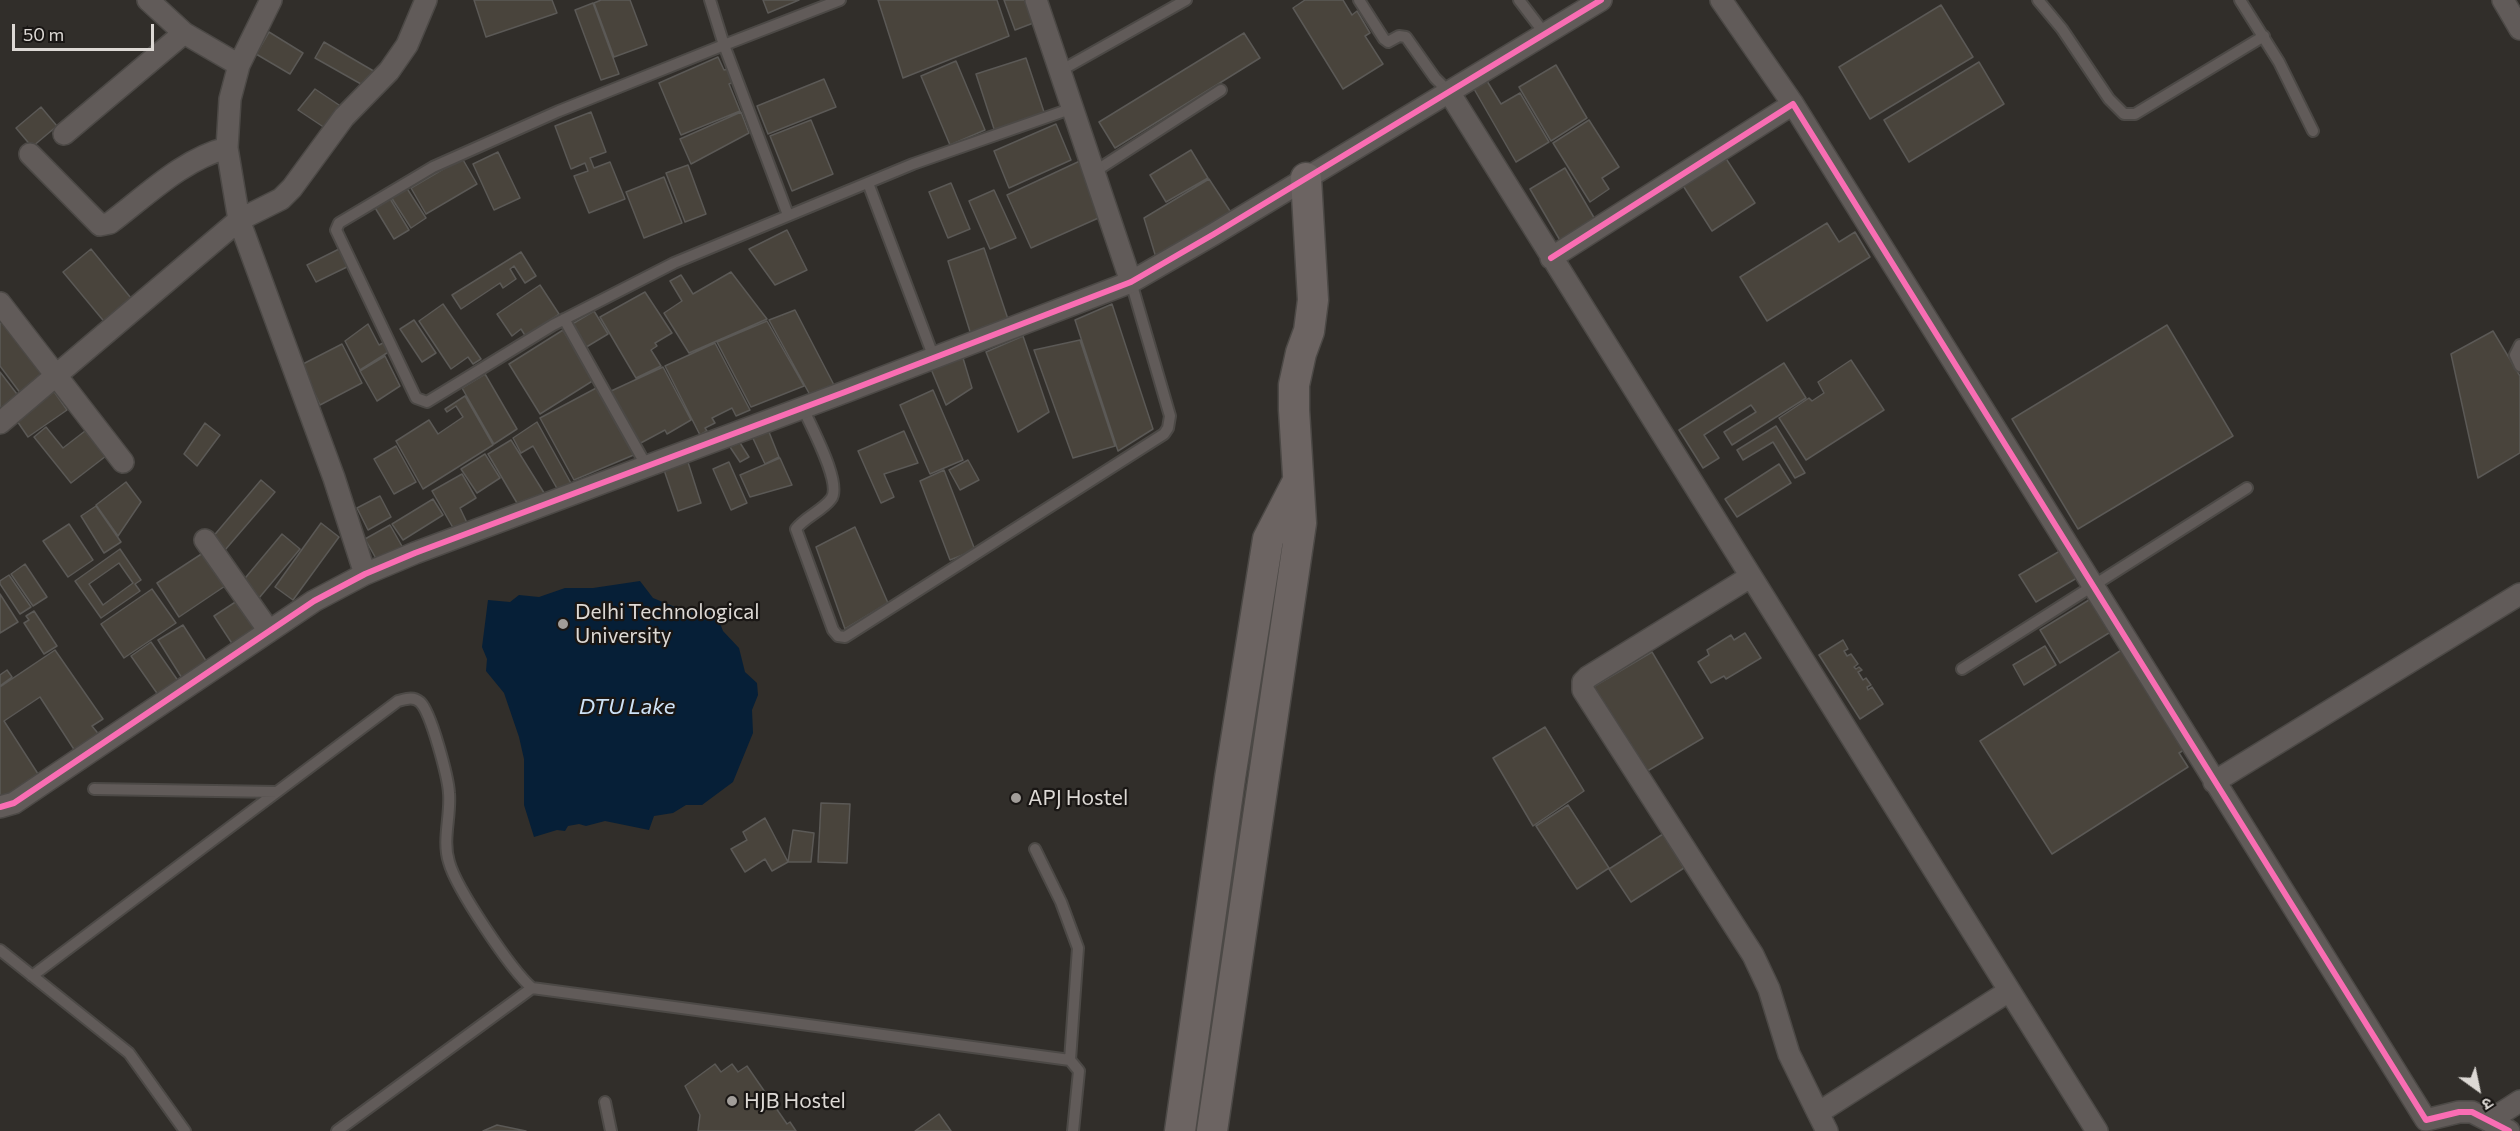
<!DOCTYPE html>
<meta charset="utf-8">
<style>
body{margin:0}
#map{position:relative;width:2520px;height:1131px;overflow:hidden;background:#312e2a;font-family:Commissioner,"Noto Sans Devanagari",sans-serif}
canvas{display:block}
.north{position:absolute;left:2448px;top:1059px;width:60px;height:60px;-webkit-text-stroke:4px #191614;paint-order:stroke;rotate:147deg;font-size:16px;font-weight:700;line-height:24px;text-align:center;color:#ddd9d5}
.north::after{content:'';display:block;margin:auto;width:21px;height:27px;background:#ddd9d5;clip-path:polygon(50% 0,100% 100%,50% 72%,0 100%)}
.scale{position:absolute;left:12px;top:24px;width:142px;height:27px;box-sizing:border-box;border:3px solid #ddd9d5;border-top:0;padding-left:8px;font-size:18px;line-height:21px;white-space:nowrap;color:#ddd9d5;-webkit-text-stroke:4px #191614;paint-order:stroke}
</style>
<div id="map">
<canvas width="2520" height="1131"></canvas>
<div class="north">उ</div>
<div class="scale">50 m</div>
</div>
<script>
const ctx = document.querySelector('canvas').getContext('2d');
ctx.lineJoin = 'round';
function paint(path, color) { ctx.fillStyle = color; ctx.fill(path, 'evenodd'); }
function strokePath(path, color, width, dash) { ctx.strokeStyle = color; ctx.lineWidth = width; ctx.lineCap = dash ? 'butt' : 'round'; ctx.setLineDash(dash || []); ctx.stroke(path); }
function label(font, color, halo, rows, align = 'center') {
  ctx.font = font + ' Commissioner,sans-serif'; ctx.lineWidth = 4.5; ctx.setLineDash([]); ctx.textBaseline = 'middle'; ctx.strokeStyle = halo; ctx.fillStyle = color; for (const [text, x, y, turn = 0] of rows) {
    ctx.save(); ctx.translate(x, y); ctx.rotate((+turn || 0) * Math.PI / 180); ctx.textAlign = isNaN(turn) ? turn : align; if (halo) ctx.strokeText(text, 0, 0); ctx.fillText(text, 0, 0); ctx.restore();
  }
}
const water = new Path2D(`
 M640,581L653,598L675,607L716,613L723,631L739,648L745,672L757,683L758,695L752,710L753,733L733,782L702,805H686L673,813L654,816L649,830L605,821L586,826L579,824L568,826L565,831L557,830L534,837L524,805V759L519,737L504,693L486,671L487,659L482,647L488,600L510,602L519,595L539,597L565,588H593Z`);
const building = new Path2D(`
 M474,0H552L557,13L486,37Z
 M601,0H630L647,45L614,57L594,3Z
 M763,0H799L768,13Z
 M878,0H997L1009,36L903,78Z
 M1004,0H1027L1036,22L1015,30Z
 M1305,0H1343L1352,15L1357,11L1370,33L1365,36L1383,64L1343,89L1293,8Z
 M593,3L619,74L601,80L575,10Z
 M1941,5L1973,57L1870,119L1839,67Z
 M269,32L303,53L290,74L256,54Z
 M1244,33L1260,58L1115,148L1099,122Z
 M324,42L377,73L368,88L315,58Z
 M718,57L724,70L729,69L734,82L729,84L740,111L681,135L659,83Z
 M1026,58L1045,115L995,132L976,74Z
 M956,61L985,130L950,145L921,76Z
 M1979,62L2004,104L1909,162L1884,120Z
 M1556,65L1587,118L1551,141L1519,87Z
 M824,79L836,107L768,134L757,106Z
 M1487,81L1501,104L1520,93L1549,142L1516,162L1474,89Z
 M315,89L342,107L325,128L298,110Z
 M41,107L57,126L32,147L16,128Z
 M591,112L606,152L590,158L594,168L610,162L625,199L589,213L574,176L588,171L585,163L571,169L555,126Z
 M741,112L749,133L691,164L680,139Z
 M811,120L833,174L792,191L770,136Z
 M1589,120L1619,167L1602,178L1609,189L1590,202L1553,143Z
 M1056,124L1071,160L1009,188L994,151Z
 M1191,150L1208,178L1166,202L1150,175Z
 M498,152L520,198L494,210L473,164Z
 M1725,157L1755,203L1712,231L1682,184Z
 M462,158L477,184L426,214L411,188Z
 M1082,160L1103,216L1031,248L1007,195Z
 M688,165L706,214L685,222L666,173Z
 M1565,168L1596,221L1561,242L1530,189Z
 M664,177L682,223L644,238L626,192Z
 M1209,179L1232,214L1157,261L1144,218Z
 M951,183L970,229L948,238L929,192Z
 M406,187L426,218L411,228L391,197Z
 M994,190L1016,238L990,249L969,201Z
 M389,197L409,230L394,239L374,206Z
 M1827,223L1839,242L1855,232L1870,257L1767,321L1740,277Z
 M787,230L807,270L775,285L749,249Z
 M341,248L349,266L316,282L307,265Z
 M984,248L1010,325L998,329L995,323L981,328L983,335L972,338L948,261Z
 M91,249L135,303L107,325L63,272Z
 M521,252L536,276L525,283L514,266L510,269L516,279L503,288L500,283L461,309L452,295Z
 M731,272L767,319L689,353L664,313L682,301L670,281L681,275L693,294Z
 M540,285L559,314L526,337L521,329L512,336L497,314Z
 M645,292L672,333L655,343L657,346L651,350L661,366L636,378L600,317Z
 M443,304L481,359L473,364L468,357L451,369L419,321Z
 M1112,304L1153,429L1118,451L1075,320Z
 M795,310L834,385L810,395L769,320Z
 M594,311L608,334L583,349L569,326Z
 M6,318L48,376L24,398L0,366V324Z
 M414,320L436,353L422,362L400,329Z
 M767,321L804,386L751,407L717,342Z
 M368,324L379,345L385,342L390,351L360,370L345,341Z
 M2167,325L2233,436L2078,529L2012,419Z
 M563,330L594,380L540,414L509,364Z
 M2493,331L2520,376V453L2478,478L2451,354Z
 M1023,336L1049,412L1018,432L986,352Z
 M1080,340L1115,446L1073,458L1034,350Z
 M715,343L750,410L736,416L732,408L712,418L715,423L705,428L707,431L700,435L665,366Z
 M342,344L362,383L320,405L301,365Z
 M385,356L400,386L377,401L360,371Z
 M963,358L972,388L946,405L931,369Z
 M1851,360L1884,410L1806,460L1779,418L1809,398L1812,401L1824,393L1818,382Z
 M1784,363L1806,398L1732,445L1724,432L1756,412L1751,405L1704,435L1719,458L1703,468L1679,430Z
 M663,367L691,420L667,434L665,430L637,445L609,392Z
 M0,372L20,398L0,414Z
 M485,374L517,429L494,444L462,388Z
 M600,386L636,454L574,480L540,418Z
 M53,390L67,410L28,437L15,418Z
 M933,390L963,460L930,474L900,405Z
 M465,396L493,445L423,489L396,441L429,420L438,434L463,417L456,406L447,412L445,409Z
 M537,422L572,485L559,492L533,446L521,453L513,438Z
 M205,423L220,435L197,466L184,454Z
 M1776,426L1805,473L1795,478L1773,442L1743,460L1737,450Z
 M46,427L63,448L85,431L106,456L71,483L34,437Z
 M767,427L779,457L765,464L750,432Z
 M904,431L918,463L884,474L894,497L881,503L858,451Z
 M737,438L749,457L740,462L728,444Z
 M511,440L546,496L517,503L488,454Z
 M396,446L416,482L394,494L374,459Z
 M485,454L500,478L477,493L461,469Z
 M686,456L701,503L678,511L662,464Z
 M780,458L792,485L750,497L740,475Z
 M968,460L979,480L960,490L949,470Z
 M729,462L747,503L731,510L713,469Z
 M1779,464L1791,483L1737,517L1725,499Z
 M944,470L975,550L950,560L920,481Z
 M462,474L476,498L460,508L469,527L456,533L432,491Z
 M261,480L275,492L225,550L211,539Z
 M126,482L141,502L118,536L96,505Z
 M380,496L391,517L368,530L357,508Z
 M433,499L443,515L403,540L392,524Z
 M96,506L121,542L104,553L81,516Z
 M321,523L339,537L293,600L275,587Z
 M69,524L93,560L68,577L43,541Z
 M390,525L403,548L378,562L365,539Z
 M855,527L888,603L845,629L816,547Z
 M282,534L300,549L259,598L241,583Z
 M2065,548L2082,575L2036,602L2019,575Z
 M120,549L141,580L135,584L140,591L101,618L75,581ZM119,563L133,583L103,605L89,584Z
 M206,551L228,584L179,617L157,583Z
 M25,564L47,597L33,606L11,574Z
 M9,575L31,607L20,614L0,584V581Z
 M152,589L176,623L124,658L101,624Z
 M0,594L18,622L0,633Z
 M2097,595L2117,628L2060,663L2040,630Z
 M240,599L261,631L235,648L214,616Z
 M34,611L57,646L44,654L24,623L29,620L26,616Z
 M183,625L210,667L185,683L158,640Z
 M1745,633L1761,658L1726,679L1724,676L1711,683L1698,662L1709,655L1707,650L1731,635L1734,640Z
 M1843,640L1848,649L1844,651L1847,656L1851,654L1858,664L1854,667L1856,669L1859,667L1862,670L1858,672L1863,680L1866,678L1871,685L1867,687L1868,690L1872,687L1883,704L1860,719L1819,655Z
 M151,642L181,685L161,699L131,656Z
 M2045,646L2056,665L2024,685L2013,665Z
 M2123,649L2190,746L2179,753L2188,767L2052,854L1980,741Z
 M55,650L103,719L92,726L101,737L77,754L40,697L4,721L40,777L0,799V687Z
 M1652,652L1703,738L1644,773L1593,687Z
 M7,670L12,677L0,686V675Z
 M1545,727L1584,791L1533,826L1493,758Z
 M821,803L850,804L847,863L818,862Z
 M1568,805L1609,868L1577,889L1536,826Z
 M765,818L788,862L772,871L765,859L745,872L731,849L747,840L743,832Z
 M793,830L814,833L811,862H788Z
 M1663,834L1684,868L1631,902L1609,869Z
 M715,1064L721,1072L732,1064L738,1072L747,1066L787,1124L790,1122L796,1131H698L700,1115L685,1086Z
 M939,1114L951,1131H915Z
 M497,1125L526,1131H483Z`);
const lane = new Path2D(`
 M710,0L724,45L840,0
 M1359,0L1384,39L1388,42L1399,36L1406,37L1435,78L1449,92
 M1519,0L1545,34
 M2038,0L2062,29L2109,99L2124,114H2135L2264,36
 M2240,0L2279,62L2313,131
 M1060,71L1186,0
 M1094,172L1221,90
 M868,183L934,358
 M788,215L724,45L559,111L433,167L339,223L336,230L416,398L427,402L553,325L674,263L913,164L1073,108
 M564,319L646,465
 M2520,345L2515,355L2520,366
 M803,408C810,425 843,484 831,499C822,511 805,517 796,529L833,630L838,636L845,637L1164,434L1168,428L1170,416L1131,282
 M1962,669L2247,488
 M94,789L277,792
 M1035,849L1061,902L1078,948L1070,1060
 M0,950L129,1053L185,1131
 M32,976L398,701C406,699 413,696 420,702C431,712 448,777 449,793C451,816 442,840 449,862C456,888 511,970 532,988L1070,1060L1079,1071L1073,1131
 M605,1102L611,1131
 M337,1131L532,988`);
const street = new Path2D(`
 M148,0L184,33L239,65L271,0
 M1036,0L1131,282
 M1721,0L1793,104
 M2503,0L2520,29
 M239,65L230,99L227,148L239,220L334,478L365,574
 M1449,92L2097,1131
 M64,134L184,33
 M30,154L100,225L110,223C146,196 183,159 227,148
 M1551,258L1793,104L2426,1120L2459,1112H2472L2509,1131
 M0,303L123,462
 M0,423L239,220L281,199L292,188L344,117L389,71L407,45L426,0
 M205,540L269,631
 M1750,577L1588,677L1583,682V690L1753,955L1769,989L1789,1054L1818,1113
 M2214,782L2520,594
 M0,807L14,803L314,601L365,574L415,553L845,392L1131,282L1214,234L1601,0
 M2489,1121L2520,1101
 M1827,1131L1818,1113L2009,991`);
const secondary = new Path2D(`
 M1180,1131L1230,778L1268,539L1298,481
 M1212,1131L1301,523L1294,410V385L1301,353L1309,331L1313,300L1306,178`);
const cycleway = new Path2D(`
 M1551,258L1793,104L2426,1120L2459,1112H2472L2509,1131
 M0,807L14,803L314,601L365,574L415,553L845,392L1131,282L1214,234L1601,0`);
const markers = [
 [563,624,6,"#a19d99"],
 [1016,798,6,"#a19d99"],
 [732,1101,6,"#a19d99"]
];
const poiNames = [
 ["Delhi Technological",575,612],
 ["University",575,636],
 ["APJ Hostel",1028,798],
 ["HJB Hostel",744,1101]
];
const waterNames = [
 ["DTU Lake",627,707]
];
paint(water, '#061f37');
paint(building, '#49443c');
strokePath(building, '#5b5956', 1.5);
strokePath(lane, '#4c4946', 14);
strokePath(street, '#4c4946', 24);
strokePath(secondary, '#4c4946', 33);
strokePath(lane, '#615b59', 10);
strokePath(street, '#615b59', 21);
strokePath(secondary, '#6c6462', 30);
strokePath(cycleway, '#f96db3', 6);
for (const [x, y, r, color] of markers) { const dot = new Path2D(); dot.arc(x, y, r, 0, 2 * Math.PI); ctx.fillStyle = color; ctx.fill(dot); strokePath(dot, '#191614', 2); }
label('21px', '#ddd9d5', '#191614', poiNames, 'left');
label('italic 22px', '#cee3f8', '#191614', waterNames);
</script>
